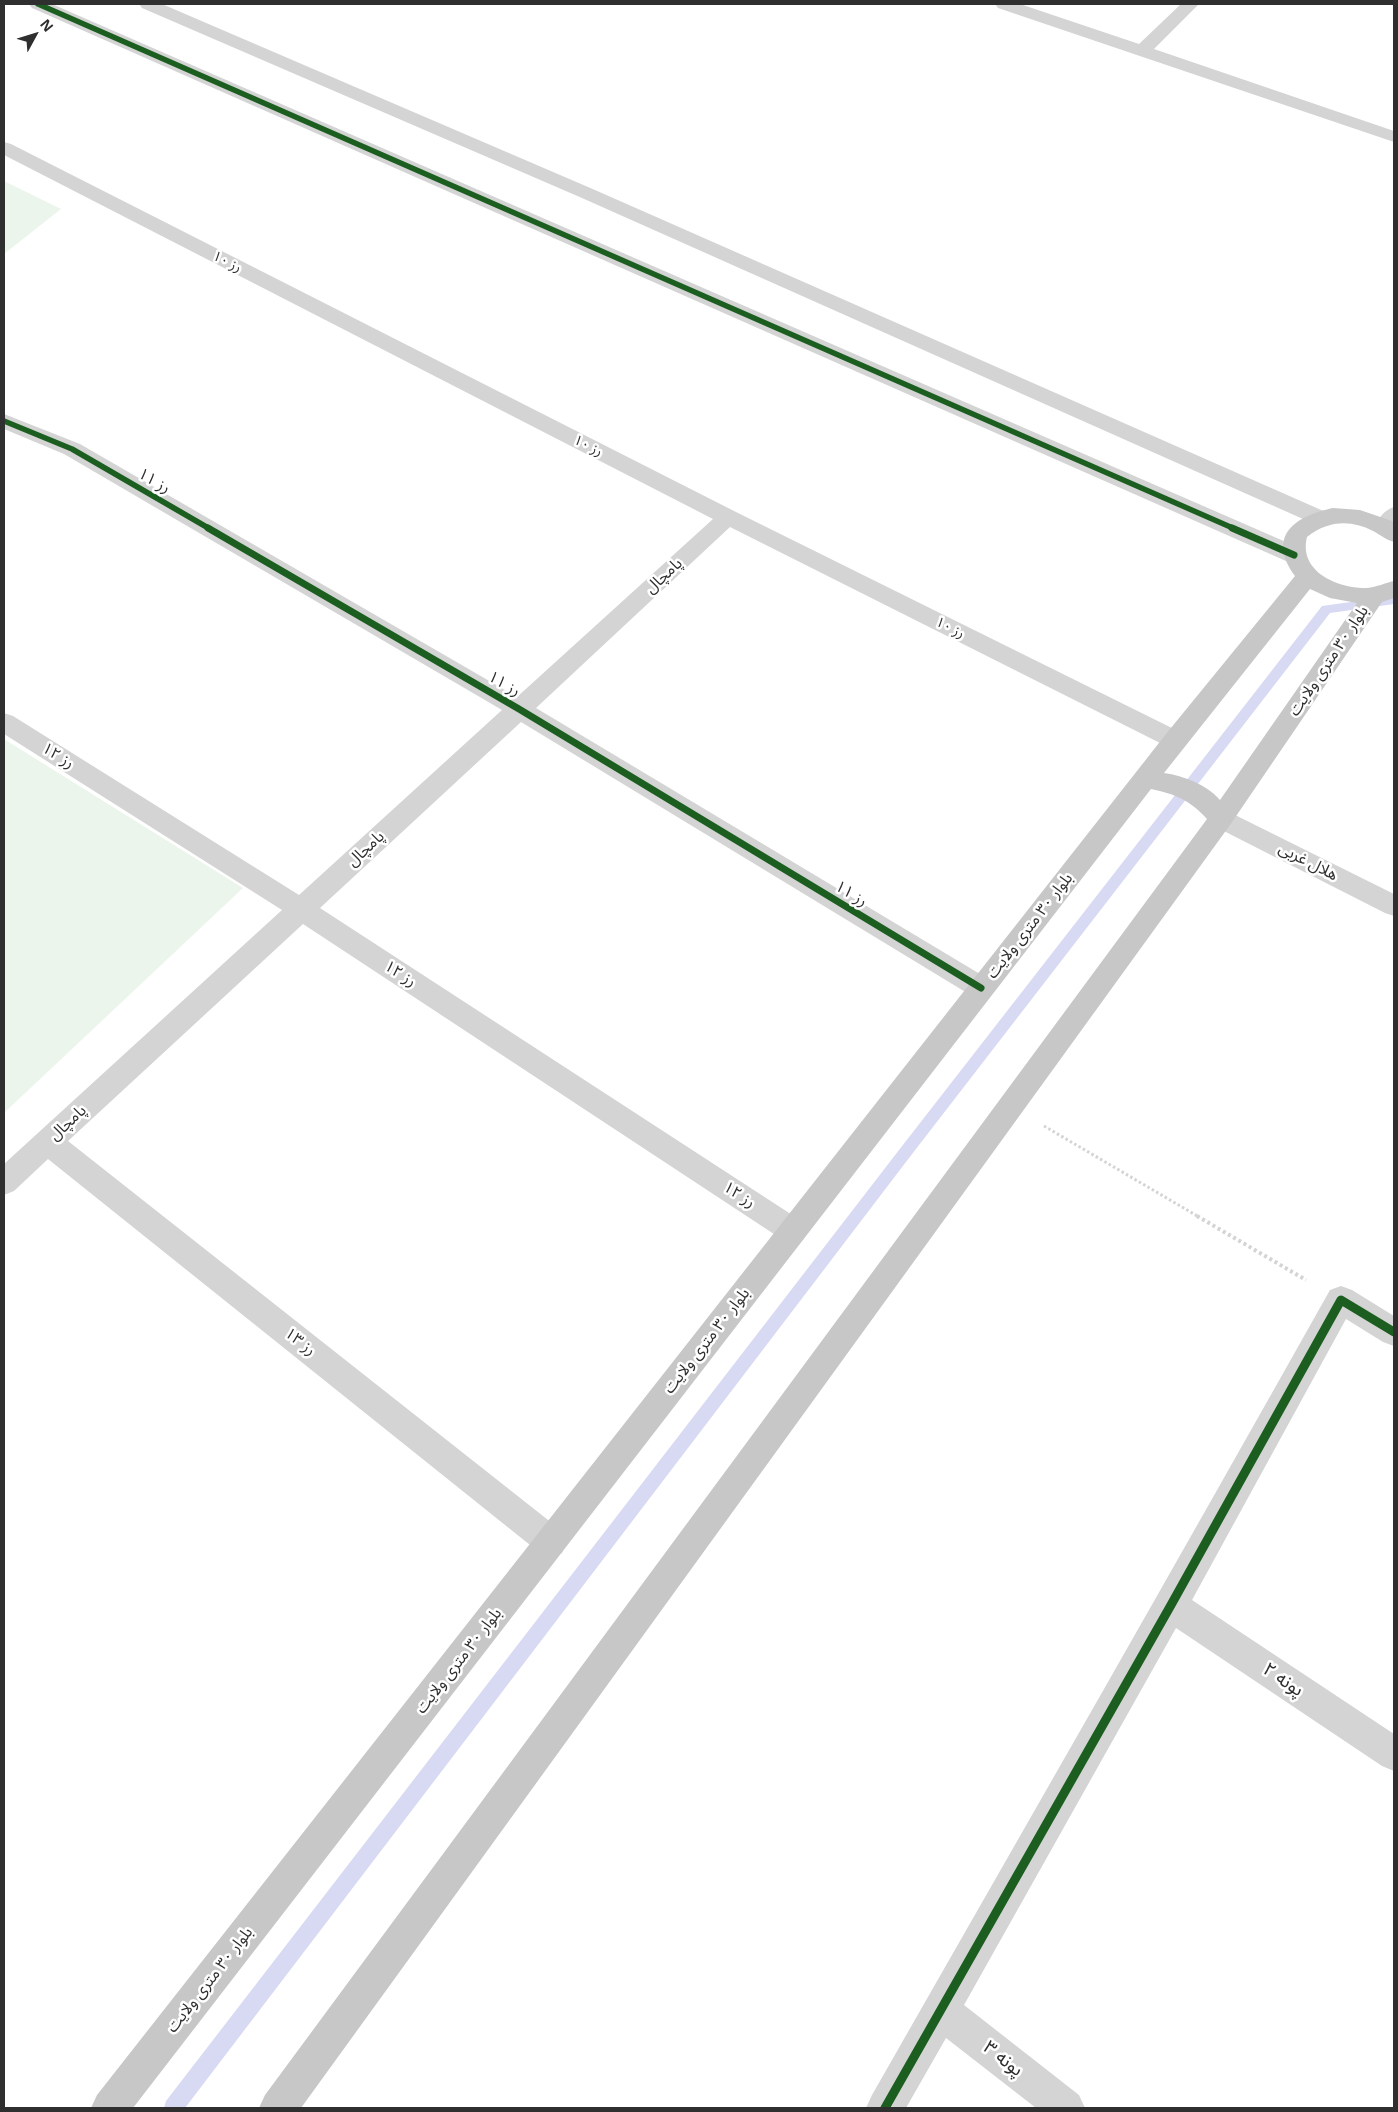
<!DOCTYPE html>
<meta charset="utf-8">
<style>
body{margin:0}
#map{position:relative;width:1398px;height:2112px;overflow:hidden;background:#fff;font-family:"Noto Sans",sans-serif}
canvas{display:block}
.frame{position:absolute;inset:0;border:5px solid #2f2f2f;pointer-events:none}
.north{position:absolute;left:10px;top:10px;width:50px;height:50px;-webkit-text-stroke:4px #fff;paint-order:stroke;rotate:51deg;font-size:14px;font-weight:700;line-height:20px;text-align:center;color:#2f2f2f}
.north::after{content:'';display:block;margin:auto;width:18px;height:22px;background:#2f2f2f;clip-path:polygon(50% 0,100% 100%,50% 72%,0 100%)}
</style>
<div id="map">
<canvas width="1398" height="2112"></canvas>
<div class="frame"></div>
<div class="north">N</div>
</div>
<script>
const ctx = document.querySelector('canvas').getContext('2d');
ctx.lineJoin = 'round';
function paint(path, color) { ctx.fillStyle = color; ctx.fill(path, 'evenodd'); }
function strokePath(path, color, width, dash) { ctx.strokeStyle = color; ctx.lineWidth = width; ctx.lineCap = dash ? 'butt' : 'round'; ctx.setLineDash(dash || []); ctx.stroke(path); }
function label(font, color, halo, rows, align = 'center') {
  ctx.font = font + ' "Noto Sans","Noto Sans Arabic",sans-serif'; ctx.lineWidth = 5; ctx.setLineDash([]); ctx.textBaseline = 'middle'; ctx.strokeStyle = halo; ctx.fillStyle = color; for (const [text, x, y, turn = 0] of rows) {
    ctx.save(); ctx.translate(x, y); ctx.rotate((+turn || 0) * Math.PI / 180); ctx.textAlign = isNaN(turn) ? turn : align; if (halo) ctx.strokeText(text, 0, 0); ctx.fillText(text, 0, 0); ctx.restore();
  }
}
const green = new Path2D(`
 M4,181L61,209L4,254Z
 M4,739L243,888L4,1113Z`);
const stream = new Path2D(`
 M1394,596V604L1330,613L909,1158L185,2108H164L166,2101L899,1150L1322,606Z`);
const pathFar1 = new Path2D(`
 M1044,1126L1199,1217`);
const path = new Path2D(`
 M1197,1216L1306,1280`);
const minor = new Path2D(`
 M29,4H52L1302,549L1305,555L1302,561L1294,563L1286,561L32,8Z
 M139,4H162L595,190L1328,513L1331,518L1328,523L1320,526L1312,523L582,198L142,8Z
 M995,4H1020L1139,44L1181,4H1199L1154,49L1394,131V142L998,8Z
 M4,142L11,144L736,512L1184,734L1187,740L1184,746L1175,749L1166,746L730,527L536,708L990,980L994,988L990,996L981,999L972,996L521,722L320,908L803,1222L808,1231L803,1240L793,1244L783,1240L303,924L68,1141L562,1531L567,1542L562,1553L551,1558L540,1553L48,1159L14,1191L4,1195V1164L282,910L4,734V713L13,716L299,895L502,710L64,454L4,429V414L80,444L517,697L713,519L4,155Z
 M1394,507V531L1385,535L1377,532L1374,527C1379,518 1384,510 1394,507Z
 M1221,808L1394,894V916L1385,913L1212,825L1208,818L1212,811Z
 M1341,1286L1352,1290L1394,1316V1346L1383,1342L1346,1319L1192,1600L1394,1734V1771L1382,1766L1176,1628L964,2005L1079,2095L1085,2108H1036L946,2038L906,2108H866L872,2095C1025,1827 1179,1559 1330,1290Z`);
const major = new Path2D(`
 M1333,508L1360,510L1392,521L1394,523V542C1386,540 1381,535 1373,531C1350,519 1327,521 1307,537C1298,572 1339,589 1367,588C1377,587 1385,583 1394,581V598L1382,602L1230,825L301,2108H259L265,2095L1207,819C1190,800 1175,794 1151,789L133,2108H91L97,2095L1166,734L1295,576C1266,536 1295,516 1333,508ZM1310,589L1330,598L1357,603L1220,800C1206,784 1184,776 1164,773Z`);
const cyclewayFar2 = new Path2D(`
 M38,4L1235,529
 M4,421L72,449L210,529`);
const cyclewayFar1 = new Path2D(`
 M208,528L519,709L981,988
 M1232,528L1294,555`);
const cycleway = new Path2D(`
 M885,2108L1171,1605L1341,1300L1394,1332`);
const farStreetnames = [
 ["رز ۱۰",227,262,27],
 ["رز ۱۰",588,446,27],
 ["رز ۱۰",950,628,27]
];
const streetNames = [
 ["رز ۱۱",154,481,30],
 ["پامچال",664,576,-43],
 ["بلوار ۳۰ متری ولایت",1329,661,-56],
 ["رز ۱۱",504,684,30],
 ["رز ۱۲",58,756,32],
 ["پامچال",366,849,-43],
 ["هلال غربی",1308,862,27],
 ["رز ۱۱",851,894,31],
 ["بلوار ۳۰ متری ولایت",1030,926,-52],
 ["رز ۱۲",400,974,33],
 ["پامچال",68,1123,-43],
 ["رز ۱۲",739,1195,33],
 ["بلوار ۳۰ متری ولایت",707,1341,-52],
 ["رز ۱۳",300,1342,38],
 ["بلوار ۳۰ متری ولایت",459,1661,-52],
 ["بلوار ۳۰ متری ولایت",210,1980,-52]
];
const nearStreetnames = [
 ["پونه ۲",1283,1680,34],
 ["پونه ۳",1003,2059,38]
];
paint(green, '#ecf5ec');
paint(stream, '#d8d9f2');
strokePath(pathFar1, '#d4d4d4', 3, [2.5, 2.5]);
strokePath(path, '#d4d4d4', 4, [3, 3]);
paint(minor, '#d4d4d4');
paint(major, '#c7c7c7');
strokePath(cyclewayFar2, '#1b5e20', 5.5);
strokePath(cyclewayFar1, '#1b5e20', 7);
strokePath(cycleway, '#1b5e20', 9);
label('14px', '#2f2f2f', '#fff', farStreetnames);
label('16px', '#2f2f2f', '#fff', streetNames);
label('19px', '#2f2f2f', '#fff', nearStreetnames);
</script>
